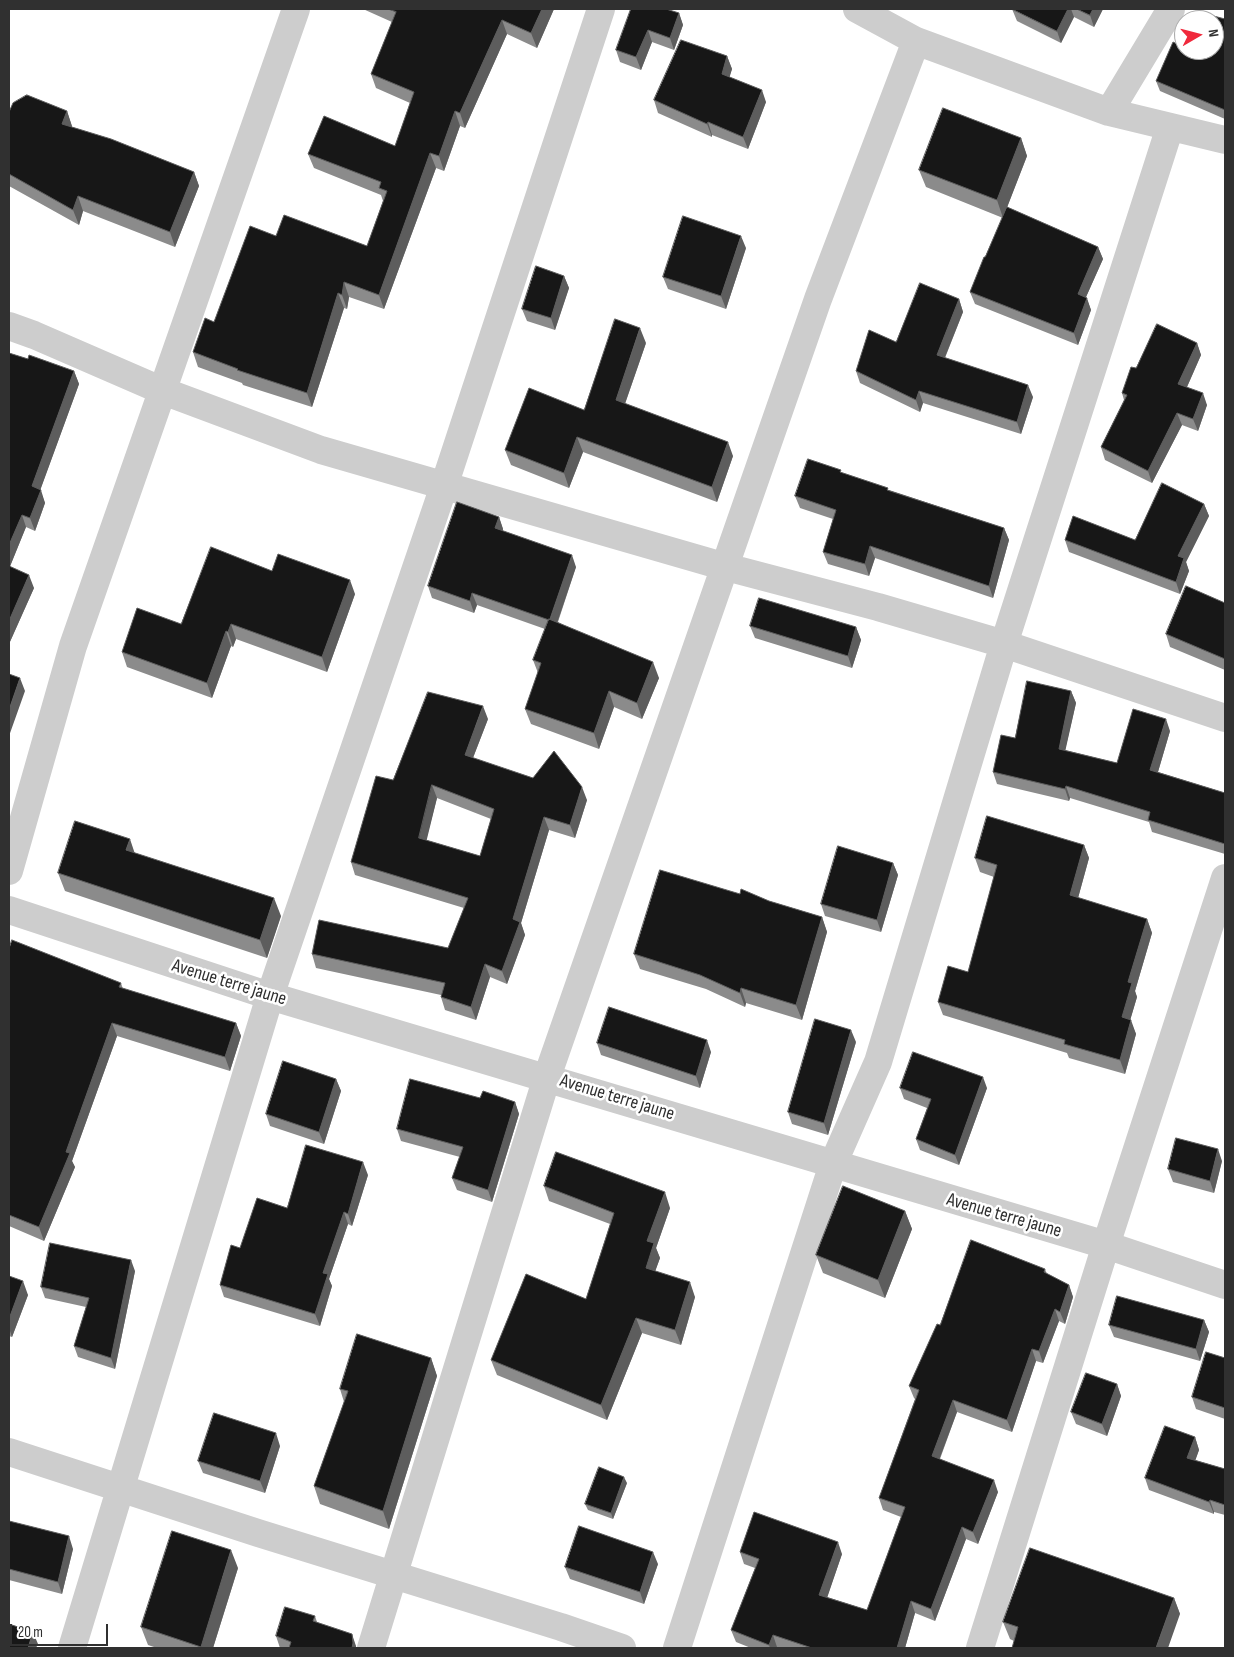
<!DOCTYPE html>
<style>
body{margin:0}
#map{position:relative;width:1234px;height:1657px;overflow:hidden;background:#fff;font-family:"Sofia Sans Condensed",sans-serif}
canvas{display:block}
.frame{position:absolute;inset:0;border:10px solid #303030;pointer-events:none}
.north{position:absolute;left:1174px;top:10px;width:50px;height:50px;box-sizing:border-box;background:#fff;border:1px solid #acacac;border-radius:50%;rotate:82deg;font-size:14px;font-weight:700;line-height:20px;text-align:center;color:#303030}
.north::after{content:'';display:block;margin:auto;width:18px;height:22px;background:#f0293c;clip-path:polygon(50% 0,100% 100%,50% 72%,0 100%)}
.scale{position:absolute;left:10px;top:1624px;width:98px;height:22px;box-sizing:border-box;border:2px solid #303030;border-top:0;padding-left:6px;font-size:15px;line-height:18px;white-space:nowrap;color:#303030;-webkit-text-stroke:4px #fff;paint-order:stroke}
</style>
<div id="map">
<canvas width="1234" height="1657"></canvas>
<div class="frame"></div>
<div class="north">N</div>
<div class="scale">20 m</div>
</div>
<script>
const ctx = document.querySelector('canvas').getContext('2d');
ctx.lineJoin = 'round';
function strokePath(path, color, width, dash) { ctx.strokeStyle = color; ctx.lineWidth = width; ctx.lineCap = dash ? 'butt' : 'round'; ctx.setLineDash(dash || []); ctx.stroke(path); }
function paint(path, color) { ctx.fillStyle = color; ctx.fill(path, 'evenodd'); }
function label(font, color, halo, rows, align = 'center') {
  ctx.font = font + ' "Sofia Sans Condensed",sans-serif'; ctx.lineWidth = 5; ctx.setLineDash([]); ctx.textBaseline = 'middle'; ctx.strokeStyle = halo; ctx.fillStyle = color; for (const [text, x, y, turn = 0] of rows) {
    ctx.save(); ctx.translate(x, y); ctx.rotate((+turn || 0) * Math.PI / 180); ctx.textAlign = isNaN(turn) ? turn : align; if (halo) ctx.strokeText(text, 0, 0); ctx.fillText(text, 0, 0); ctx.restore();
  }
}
const minor = new Path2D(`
 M857,9L916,41L1109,112L1225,140
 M1109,112L1171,9
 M9,326L34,335L163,391L321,450L726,567L878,607L1004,644L1225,718
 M9,871L73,646L296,9
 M9,910L270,996L1106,1245L1225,1285
 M9,1452L258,1533L561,1627L622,1648
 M72,1648L270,996L444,486L601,9
 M371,1648L547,1077L818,299L916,41
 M677,1648L833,1164L878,1062L1004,644L1170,127
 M980,1648L1106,1245L1225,878`);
const wall = new Path2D(`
 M363,9H554L537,48L507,34L465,128L460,126L444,171L436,168L384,309L349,297L347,309L344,308L312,407L243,385L242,383L198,367L193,352L276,236L367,246L383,201L381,195L314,168L308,154L395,146L410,103L376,88L371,74L392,22Z
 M631,9L679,13L683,25L674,50L652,42L641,70L620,62L616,50Z
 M1012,9H1103L1094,27L1074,17L1061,43L1017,21Z
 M1225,19V119L1160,91L1156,81L1198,53Z
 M727,56L732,69L729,77L766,102L748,149L712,135V137L658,113L654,100Z
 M67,111L72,127L194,172L199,186L175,247L83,211L79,225L9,186V112Z
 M1021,138L1027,156L1007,207L1098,247L1103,259L1086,297L1091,310L1078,345L975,304L970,292L1003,218L926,187L919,170Z
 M746,248L726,309L668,289L663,277Z
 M564,276L569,288L555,330L527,321L522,309Z
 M959,299L963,312L945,358L1033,397L1021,434L923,403L920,412L860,383L856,371L896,342Z
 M646,343L625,404L733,456L717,502L583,452L569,488L511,465L505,450L584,410Z
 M1197,343L1201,355L1187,387L1207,405L1198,431L1182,425L1152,483L1105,460L1101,447L1124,400L1122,393L1136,368Z
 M9,353L28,359L74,371L79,384L40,490L45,503L35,531L26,527L10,566L34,588L9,644Z
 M842,473L889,490L1004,528L1009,540L993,598L875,558L869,576L828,564L823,552L833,519L800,508L795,496Z
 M1204,504L1209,516L1186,562L1189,571L1180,594L1069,552L1065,540H1135Z
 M499,517L503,529V531L576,567L558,622L659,678L642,719L614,707L599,749L531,724L525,709L538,673L533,660L545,629L477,605L474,613L432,598L428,586Z
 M272,571L355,594L327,672L236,639L233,647L231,646L212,698L127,667L122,652L181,624Z
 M1225,603V670L1170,647L1166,634Z
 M750,626L856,627L861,640L852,668L755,638Z
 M1071,691L1076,703L1065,750L1117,763L1170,731L1158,772L1225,793V854L1152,832L1149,822L1070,798L1069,801L997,784L993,772L1015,738Z
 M488,719L473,758L587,800L575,838L549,830L521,923L525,935L507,984L490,977L476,1020L445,1010L441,997V995L316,968L312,954L448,948L464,908L355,875L351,862L393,780ZM437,798L491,819L480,856L426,840Z
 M1084,845L1089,858L1078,898L1147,919L1152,933L1135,991L1137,997L1130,1020L1136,1034L1125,1074L1069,1058L1067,1053L943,1015L938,1002L968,972L994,877L980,872L975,858Z
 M135,853L281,916L267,958L65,891L58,873Z
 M893,863L898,875L881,932L825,916L821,904Z
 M740,894L769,901L822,917L827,932L802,1020L746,1003L745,1007L706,989L640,969L634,954Z
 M9,949L121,983L123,989L236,1023L241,1036L230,1071L117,1036L72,1161L75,1167L44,1241L9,1226Z
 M856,1042L828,1135L792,1124L788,1112Z
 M597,1043L711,1052L700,1088L601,1055Z
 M336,1079L341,1091L324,1144L270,1126L266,1114Z
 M900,1088H987L959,1165L920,1150L916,1139L927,1108L904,1099Z
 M480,1098L515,1102L519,1114L492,1202L457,1190L452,1178L460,1157L401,1141L397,1129Z
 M1222,1161L1214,1193L1173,1182L1168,1169Z
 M368,1175L352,1226L348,1224L329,1279L332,1286L320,1326L224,1297L220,1285L240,1248L287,1208Z
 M544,1186L670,1208L656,1248L660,1258L655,1271L695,1297L681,1345L642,1333L607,1420L497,1375L491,1360L586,1299L610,1224L549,1201Z
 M905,1211L912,1229L885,1298L823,1273L816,1255Z
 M1045,1269L1047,1274L1069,1285L1073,1297L1065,1324L1059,1321L1043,1363L1036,1361L1012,1432L957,1412L940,1459L998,1492L978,1544L966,1539L935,1621L915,1613L905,1648H780L777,1647V1648H751L736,1642L731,1630L755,1568L744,1564L740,1552L842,1554L827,1597L867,1610L901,1517L883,1510L879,1498L915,1399L914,1398L909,1386L940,1325Z
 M135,1271L115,1369L78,1357L74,1346L86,1307L45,1298L41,1287Z
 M9,1276L28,1295L12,1337L9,1336Z
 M1204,1320L1209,1332L1200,1361L1114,1337L1109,1325Z
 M431,1358L437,1376L389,1529L320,1504L314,1486L344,1402L340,1389Z
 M1225,1358V1419L1196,1409L1192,1397Z
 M1117,1384L1121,1396L1107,1436L1076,1424L1071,1412Z
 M1195,1437L1199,1450L1195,1460L1225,1469V1515L1214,1512V1514L1149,1490L1145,1478Z
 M280,1446L265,1493L203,1473L198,1461Z
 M627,1483L613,1519L588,1510L585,1504Z
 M9,1521L73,1549L62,1594L9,1580Z
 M658,1564L644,1604L570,1579L565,1567Z
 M238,1568L213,1648H157L148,1645L141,1627Z
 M1174,1598L1180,1614L1014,1641L1010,1639L1003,1622Z
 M315,1616L317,1622L356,1646V1648H280L276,1636Z`);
const shadedWall = new Path2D(`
 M542,9H554L537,48L531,33Z
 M1068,9H1071L1074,17L1061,43L1057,31Z
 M1093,9H1103L1094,27L1090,15Z
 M679,13L683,25L674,50L670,38Z
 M502,20L507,34L465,128L460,113Z
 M648,30L652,42L641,70L636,57Z
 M727,56L732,69L727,86L722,74Z
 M762,90L766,102L748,149L743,137Z
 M67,111L72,126L68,138L62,124Z
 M455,111L460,126L444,171L439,156Z
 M708,122L712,135V137L707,124Z
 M1021,138L1027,156L1003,218L997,200Z
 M430,153L436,168L384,309L379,295Z
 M194,172L199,186L175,247L170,232Z
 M78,196L83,211L79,225L73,210Z
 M741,236L746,248L726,309L721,296Z
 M1098,247L1103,259L1082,306L1078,294Z
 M564,276L569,288L555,330L551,318Z
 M344,282L349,297L347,309L342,295Z
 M338,293L344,308L312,407L307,393Z
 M1087,298L1091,310L1078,345L1074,333Z
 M959,299L963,312L941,367L937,355Z
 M640,328L646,343L621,415L616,400Z
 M1197,343L1201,355L1183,396L1178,384Z
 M74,371L79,384L37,499L32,486Z
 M1028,385L1033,397L1021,434L1017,422Z
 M919,391L923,403L920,412L916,400Z
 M1203,393L1207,405L1198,431L1193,419Z
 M1177,413L1182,425L1152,483L1148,471Z
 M577,437L583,452L569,488L564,473Z
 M728,442L733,456L717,502L712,487Z
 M41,490L45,503L35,531L30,518Z
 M1204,504L1209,516L1186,562L1189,571L1180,594L1176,582L1178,556Z
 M22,515L26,527L9,569V545Z
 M499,517L503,529L500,540L495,528Z
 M1004,528L1009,540L993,598L989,586Z
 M870,546L875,558L869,576L865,564Z
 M572,555L576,567L554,632L550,620Z
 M29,575L34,588L9,644V621Z
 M350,580L355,594L327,672L322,657Z
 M472,593L477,605L474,613L470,601Z
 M231,624L236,639L233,647L228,632Z
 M856,627L861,640L852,668L848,656Z
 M226,631L231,646L212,698L207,683Z
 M653,662L659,678L642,719L637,703Z
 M20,678L25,691L9,736V710Z
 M609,691L614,707L599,749L594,733Z
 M1071,691L1076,703L1063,761L1059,749Z
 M483,706L488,719L469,768L465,755Z
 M1166,719L1170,731L1155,782L1150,770Z
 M432,785L437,798L424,851L419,838Z
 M1066,786L1070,798L1069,801L1065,789Z
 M582,787L587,800L575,838L570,825Z
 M544,817L549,830L521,923L525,935L507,984L502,971L513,919Z
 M130,839L136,857L126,850Z
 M1084,845L1089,858L1075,909L1070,895Z
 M893,863L898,875L881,932L877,920Z
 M274,898L281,916L267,958L260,940Z
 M822,917L827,932L802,1020L796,1005Z
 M1147,919L1152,933L1135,991L1137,997L1127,1031L1122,1017L1128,982Z
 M485,964L490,977L476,1020L471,1007Z
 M741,988L746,1003L745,1007L740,993Z
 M1131,1020L1136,1034L1125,1074L1120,1060Z
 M112,1023L117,1036L72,1161L75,1167L44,1241L39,1227Z
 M236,1023L241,1036L230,1071L225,1057Z
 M851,1030L856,1042L828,1135L824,1123Z
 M707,1040L711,1052L700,1088L696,1076Z
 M983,1077L987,1088L959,1165L955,1155Z
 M336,1079L341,1091L324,1144L319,1132Z
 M515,1102L519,1114L492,1202L488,1190Z
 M1218,1149L1222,1161L1214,1193L1210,1181Z
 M363,1162L368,1175L352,1226L348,1214Z
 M665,1192L670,1208L656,1248L660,1258L651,1283L646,1268L647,1241Z
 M905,1211L912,1229L885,1298L878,1280Z
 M344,1212L348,1224L329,1279L332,1286L320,1326L315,1314L323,1273Z
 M131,1260L135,1271L115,1369L111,1358Z
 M23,1281L28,1295L12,1337L9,1328V1319Z
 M690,1282L695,1297L681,1345L675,1330Z
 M1069,1285L1073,1297L1065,1324L1060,1312Z
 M1055,1309L1059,1321L1043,1363L1039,1351Z
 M636,1318L642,1333L607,1420L601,1405Z
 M1204,1320L1209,1332L1200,1361L1196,1349Z
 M1032,1349L1036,1361L1012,1432L1007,1420Z
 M431,1358L437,1376L389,1529L383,1511Z
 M1117,1384L1121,1396L1107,1436L1102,1424Z
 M953,1400L957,1412L936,1468L932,1456Z
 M276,1433L280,1446L265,1493L260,1481Z
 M1195,1437L1199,1450L1192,1470L1187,1458Z
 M624,1477L627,1483L613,1519L611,1513Z
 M994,1480L998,1492L978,1544L973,1532Z
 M1210,1500L1214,1512V1514L1209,1502Z
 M962,1527L966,1539L935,1621L931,1609Z
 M69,1536L73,1549L62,1594L58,1582Z
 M838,1542L842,1554L824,1607L819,1595Z
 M231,1550L238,1568L213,1648H202L201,1647Z
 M653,1552L658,1564L644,1604L640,1592Z
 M1174,1598L1180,1614L1168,1648H1156Z
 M911,1601L915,1613L905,1648H897Z
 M33,1632L38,1644L36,1648H28Z
 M352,1634L356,1646V1648H352Z
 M773,1635L777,1647V1648H770L769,1645Z`);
const building = new Path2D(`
 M388,9H542L531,33L502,20L460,113L455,111L439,156L430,153L379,295L344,282L342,295L338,293L307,393L237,370L238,369L193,352L205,318L214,322L250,226L276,236L284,215L367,246L387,191L379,188L381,182L308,154L324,116L395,146L414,92L371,74L396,12Z
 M631,9H666L679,13L670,38L648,30L636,57L616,50Z
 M1012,9H1068L1057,31Z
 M1077,9H1093L1090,15Z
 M1206,14L1225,19V110L1156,81L1173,42L1184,47V50H1191L1198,53V50H1214V20H1205Z
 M681,40L727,56L722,74L762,90L743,137L708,122L707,124L654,100Z
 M27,95L67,111L62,124L111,139L194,172L170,232L78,196L73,210L9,174V112L13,103Z
 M943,108L1021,138L997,200L919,170Z
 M1007,207L1098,247L1078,294L1087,298L1074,333L970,292L984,257H985Z
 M683,216L741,236L721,296L663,277Z
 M536,266L564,276L551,318L522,309Z
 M920,283L959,299L937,355L1028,385L1017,422L919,391L916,400L856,371L869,330L896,342Z
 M615,319L640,328L616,400L728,442L712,487L577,437L564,473L505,450L529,388L584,410Z
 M1157,324L1197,343L1178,384L1203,393L1193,419L1177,413L1148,471L1101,447L1127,395L1122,393L1131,367L1136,368Z
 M9,353L28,359L29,355L74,371L32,486L41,490L30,518L22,515L9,545Z
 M808,459L841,470L840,472L888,488L887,490L1004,528L989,586L870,546L865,564L823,552L836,510L795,496Z
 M1162,483L1204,504L1178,556L1184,558L1176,582L1065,540L1073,516L1135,540Z
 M457,502L499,517L495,528L572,555L550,619L549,620L472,593L470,601L428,586Z
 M211,547L272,571L278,554L350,580L322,657L231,624L228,632L226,631L207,683L122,652L137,608L181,624Z
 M9,566L29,575L9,621Z
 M1186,586L1225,603V659L1166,634Z
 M759,598L856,627L848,656L750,626Z
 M549,619L653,662L637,703L609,691L594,733L525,709L541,663L533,660Z
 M9,674L20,678L9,710Z
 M1027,681L1071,691L1059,749L1117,763L1133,709L1166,719L1150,770L1225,793V844L1148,820L1150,812L1066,786L1065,789L993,772L1001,735L1015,738Z
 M428,692L483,706L465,755L533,778L554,751L582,787L570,825L544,817L513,919L520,922L502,971L485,964L471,1007L441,997L445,983L312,954L319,920L448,948L468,898L351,862L376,776L393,780ZM432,785L494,809L480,856L419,838Z
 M987,816L1084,845L1070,895L1147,919L1128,982L1132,983L1122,1017L1131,1020L1120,1060L1064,1044L1065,1040L938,1002L948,966L968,972L997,865L975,858Z
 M75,821L130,839L126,850L274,898L260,940L58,873Z
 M838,846L893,863L877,920L821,904Z
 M660,870L740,894L741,889L769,901L822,917L796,1005L741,988L740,993L700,975L634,954Z
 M12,940L121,983L119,987L236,1023L225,1057L112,1023L66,1152L70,1153L39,1227L9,1215V949Z
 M609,1007L707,1040L696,1076L597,1043Z
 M815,1019L851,1030L824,1123L788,1112Z
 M913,1052L983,1077L955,1155L916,1139L931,1099L900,1088Z
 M283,1061L336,1079L319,1132L266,1114Z
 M410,1079L480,1098L483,1091L515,1102L488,1190L452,1178L463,1147L397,1129Z
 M1176,1138L1218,1149L1210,1181L1168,1169Z
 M306,1145L363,1162L348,1214L344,1212L323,1273L328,1274L315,1314L220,1285L231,1245L240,1248L257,1198L287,1208Z
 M556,1152L665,1192L647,1241L654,1243L646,1268L690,1282L675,1330L636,1318L601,1405L491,1360L526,1274L586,1299L614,1213L544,1186Z
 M843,1186L905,1211L878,1280L816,1255Z
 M971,1240L1045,1269L1044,1272L1069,1285L1060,1312L1055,1309L1039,1351L1032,1349L1007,1420L953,1400L932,1456L994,1480L973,1532L962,1527L931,1609L911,1601L897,1648H812L773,1635L769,1645L731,1630L759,1559L740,1552L754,1512L838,1542L819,1595L867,1610L905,1507L879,1498L919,1390L909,1386L937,1324L940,1325Z
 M50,1243L131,1260L111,1358L74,1346L89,1298L41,1287Z
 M9,1276L23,1281L9,1319Z
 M1117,1296L1204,1320L1196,1349L1109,1325Z
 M357,1334L431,1358L383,1511L314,1486L348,1391L340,1389Z
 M1206,1352L1225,1358V1408L1192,1397Z
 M1086,1373L1117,1384L1102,1424L1071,1412Z
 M214,1413L276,1433L260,1481L198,1461Z
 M1165,1426L1195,1437L1187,1458L1225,1469V1505L1210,1500L1209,1502L1145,1478Z
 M599,1467L624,1477L611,1513L585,1504Z
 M9,1521L69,1536L58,1582L9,1569Z
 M579,1526L653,1552L640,1592L565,1567Z
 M172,1531L231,1550L201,1647L141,1627Z
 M1030,1548L1174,1598L1156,1648H1012L1018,1627L1003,1622Z
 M285,1607L315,1616L313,1621L352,1634L353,1643L352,1648H289L291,1642L276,1636Z
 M9,1624L33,1632L28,1648H9Z`);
const streetNames = [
 ["Avenue terre jaune",229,983,17],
 ["Avenue terre jaune",617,1098,17],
 ["Avenue terre jaune",1004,1216,16]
];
strokePath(minor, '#cdcdcd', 28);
paint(wall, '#8b8b8b');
paint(shadedWall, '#5d5d5d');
paint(building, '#171717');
strokePath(building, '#5d5d5d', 1);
label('19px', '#303030', '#fff', streetNames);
</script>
